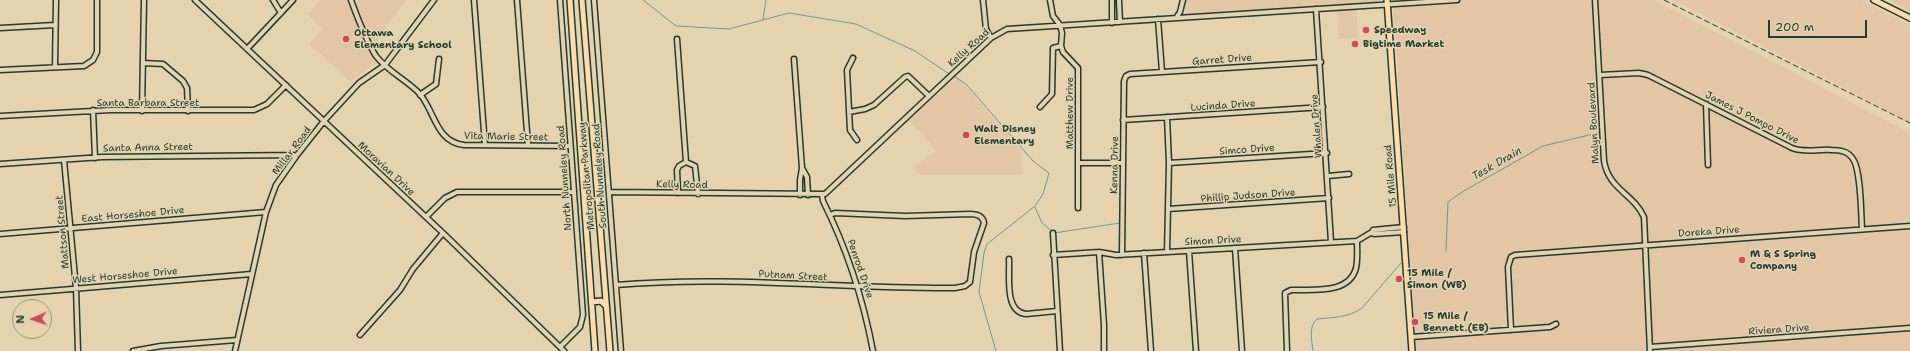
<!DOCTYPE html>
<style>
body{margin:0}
#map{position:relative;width:1910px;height:351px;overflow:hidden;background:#e5d3b0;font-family:"Shantell Sans",sans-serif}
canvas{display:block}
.north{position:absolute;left:12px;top:299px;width:40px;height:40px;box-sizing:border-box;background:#e5d3b0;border:1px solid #96977e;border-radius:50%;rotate:268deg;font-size:11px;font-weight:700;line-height:16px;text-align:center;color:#1f3d34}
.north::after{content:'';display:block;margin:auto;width:14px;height:18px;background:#d1495b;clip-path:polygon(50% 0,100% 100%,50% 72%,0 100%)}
.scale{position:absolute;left:1768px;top:20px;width:99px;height:18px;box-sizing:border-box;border:2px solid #1f3d34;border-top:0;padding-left:5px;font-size:12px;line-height:14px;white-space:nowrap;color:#1f3d34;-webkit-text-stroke:3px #e5d3b0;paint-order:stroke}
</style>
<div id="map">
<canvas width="1910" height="351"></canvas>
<div class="north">N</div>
<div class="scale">200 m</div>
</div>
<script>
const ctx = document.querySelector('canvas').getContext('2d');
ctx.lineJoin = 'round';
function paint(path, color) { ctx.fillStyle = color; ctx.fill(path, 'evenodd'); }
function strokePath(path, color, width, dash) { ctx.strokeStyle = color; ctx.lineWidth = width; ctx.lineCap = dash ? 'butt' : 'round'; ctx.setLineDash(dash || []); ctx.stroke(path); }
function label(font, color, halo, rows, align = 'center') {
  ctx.font = font + ' "Shantell Sans",sans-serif'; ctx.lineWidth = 3; ctx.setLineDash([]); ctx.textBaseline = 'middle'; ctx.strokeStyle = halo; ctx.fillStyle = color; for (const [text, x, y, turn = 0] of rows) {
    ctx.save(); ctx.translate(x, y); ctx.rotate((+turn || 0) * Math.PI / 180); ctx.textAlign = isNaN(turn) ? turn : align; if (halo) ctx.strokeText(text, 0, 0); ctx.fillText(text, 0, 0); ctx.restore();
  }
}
const built = new Path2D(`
 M320,0H406L381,34L375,47L377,62L351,82L309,44L322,29L308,14Z
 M1185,0H1381L1375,3L1356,4L1358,38L1339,39L1337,5L1186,15Z
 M1393,0H1654L1910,133V351H1416Z
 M1674,0H1861L1910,25V122Z
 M1889,0H1910V11Z
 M957,76L1022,151V175H920L913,167L936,151L909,120Z`);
const stream = new Path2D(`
 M643,0L676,26L729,29L789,13L856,24L915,51L949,74
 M763,19L766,0
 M954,76L966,84L1033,161L1049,173L1043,194L1035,206L987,244L984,253L979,292L996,351
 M1035,207L1042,223L1052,231
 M1054,233L1120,223
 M1446,251L1448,202L1462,192L1543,146L1602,132
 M1313,351C1312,340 1308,327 1317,319C1334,317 1348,318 1362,308L1401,263`);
const minor = new Path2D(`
 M195,0L443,233L564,351
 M273,0L281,13
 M351,0C358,19 365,39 376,56C388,72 407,80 420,94C435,112 436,142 464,145L570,146
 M474,0L485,145
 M517,0L528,145
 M560,0L583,315L580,327L560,347
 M594,0L621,351
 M983,0L986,29L991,38
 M1050,0L1053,16L1060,25L1062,33L1061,46L1063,52L1078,68V208
 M1112,0V23
 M1119,0L1120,22
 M1595,0L1604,161C1609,190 1633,193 1644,217L1650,351
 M1316,9L1331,242
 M1176,18L1180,12L1183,0
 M1158,19L1162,72
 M0,28L55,25
 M677,39L686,162
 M247,49L293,0
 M853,58L847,70L850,130L857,140
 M794,59L802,168
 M143,63L163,64L183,81L187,88L188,111
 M55,67L56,0
 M0,70L84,66L93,60L97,52V0
 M1600,75L1639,73L1648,75L1792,148C1805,153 1818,149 1831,150C1840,150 1848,151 1853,159C1861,170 1861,213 1862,229
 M420,95L436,84L439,59
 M1706,104L1708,165
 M1040,107L1052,94L1053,48L1061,46
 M93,110L95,158
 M142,111L144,0
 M849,112L865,109L874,105L905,77L908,76L929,96
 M0,116L111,110H254L267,104L286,85
 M1167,117L1169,163L1167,252
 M1123,120L1323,107
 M64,160L76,288L78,351
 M1078,163H1123
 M1169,163L1327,153
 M0,164L102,157L297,155
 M1328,176L1349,174
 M610,192L825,194L991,38L1007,29L1457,0
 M678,193L677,170L679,166L686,162L695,166L698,194
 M800,195V180L802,168L807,177L808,195
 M822,195L823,201C847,249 863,298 873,351
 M1168,209L1329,198
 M426,217L445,198L457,192H574
 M1404,227L1373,230L1372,232L1374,234L1404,232
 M1053,233L1060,351
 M0,234L266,212
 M1235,248L1242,351
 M1189,251L1196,351
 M1099,252L1104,325V351
 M1144,253L1151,351
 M1053,255L1099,252L1116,255L1357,241L1372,232
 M1122,255L1124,81L1126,76L1130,74L1321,62
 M1009,259C1010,276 1004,312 1026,314L1057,311
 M616,285C729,275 842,289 955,288L965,286L970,282L974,252L984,223C983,216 977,214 970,214L905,216L835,213L830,215
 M0,295L252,274
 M1511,330L1508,267L1511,257L1515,255L1910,226
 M360,335L400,290L413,269L443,233
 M1411,337L1550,327L1556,324
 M1650,347L1910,328
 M133,351L161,346L237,340
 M235,351L266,212L276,185L297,155L324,121L359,83L385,65L434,0
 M1287,351L1285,293L1291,290C1312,289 1349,295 1356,268C1358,259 1357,250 1357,241`);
const major = new Path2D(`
 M570,0L595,351
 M582,0L610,351
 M1387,0L1412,351
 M1874,0L1910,18
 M592,302L601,301L606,306`);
const rail = new Path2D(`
 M1664,0L1910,123`);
const markers = [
 [1366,30,4,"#d1495b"],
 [346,39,4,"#d1495b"],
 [1355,44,4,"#d1495b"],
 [966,135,4,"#d1495b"],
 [1742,260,4,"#d1495b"],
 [1399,279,4,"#d1495b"],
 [1415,322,4,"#d1495b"]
];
const poiNames = [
 ["Speedway",1374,30],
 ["Ottawa",354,33],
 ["Elementary School",354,45],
 ["Bigtime Market",1363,44],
 ["Walt Disney",974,129],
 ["Elementary",974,141],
 ["M & S Spring",1750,254],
 ["Company",1750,266],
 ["15 Mile /",1407,273],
 ["Simon (WB)",1407,285],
 ["15 Mile /",1423,316],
 ["Bennett (EB)",1423,328]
];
const streetNames = [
 ["Kelly Road",969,48,-42],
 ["Garret Drive",1222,60,-4],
 ["Santa Barbara Street",148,103],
 ["Lucinda Drive",1223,106,-4],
 ["Matthew Drive",1070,113,-90],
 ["James J Pompo Drive",1752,118,27],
 ["Malyn Boulevard",1594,123,-93],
 ["Whalen Drive",1317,126,-94],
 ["Vita Marie Street",506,137,1],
 ["Santa Anna Street",148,148,-1],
 ["Simco Drive",1247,150,-4],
 ["Millar Road",292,151,-53],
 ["Kenna Drive",1115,165,-89],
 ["Moravian Drive",386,169,43],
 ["Metropolitan Parkway",587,176,-95],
 ["South Nunneley Road",600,176,-94],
 ["15 Mile Road",1391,176,-95],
 ["North Nunneley Road",565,178,-94],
 ["Kelly Road",682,185,1],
 ["Phillip Judson Drive",1248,196,-4],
 ["East Horseshoe Drive",133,215,-5],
 ["Mattson Street",63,232,-95],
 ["Doreka Drive",1709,232,-4],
 ["Simon Drive",1213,241,-3],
 ["Penrod Drive",860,269,71],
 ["West Horseshoe Drive",125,276,-5],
 ["Putnam Street",793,276,3],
 ["Riviera Drive",1779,330,-4]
];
const waterNames = [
 ["Tesk Drain",1497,164,-30]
];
paint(built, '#e2c6a6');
strokePath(stream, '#609da0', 1);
strokePath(minor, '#1f3d34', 7);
strokePath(major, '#1f3d34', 8);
strokePath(minor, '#e5d3b0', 4);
strokePath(major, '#fcdcac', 5);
strokePath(rail, '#1f3d34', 1, [6, 3]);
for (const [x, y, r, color] of markers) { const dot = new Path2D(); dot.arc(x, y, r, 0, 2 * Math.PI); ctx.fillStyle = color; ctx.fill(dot); strokePath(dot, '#e5d3b0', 1.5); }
label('bold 10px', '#1f3d34', '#e5d3b0', poiNames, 'left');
label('10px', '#1f3d34', '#e5d3b0', streetNames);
label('italic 11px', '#24453d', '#e5d3b0', waterNames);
</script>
